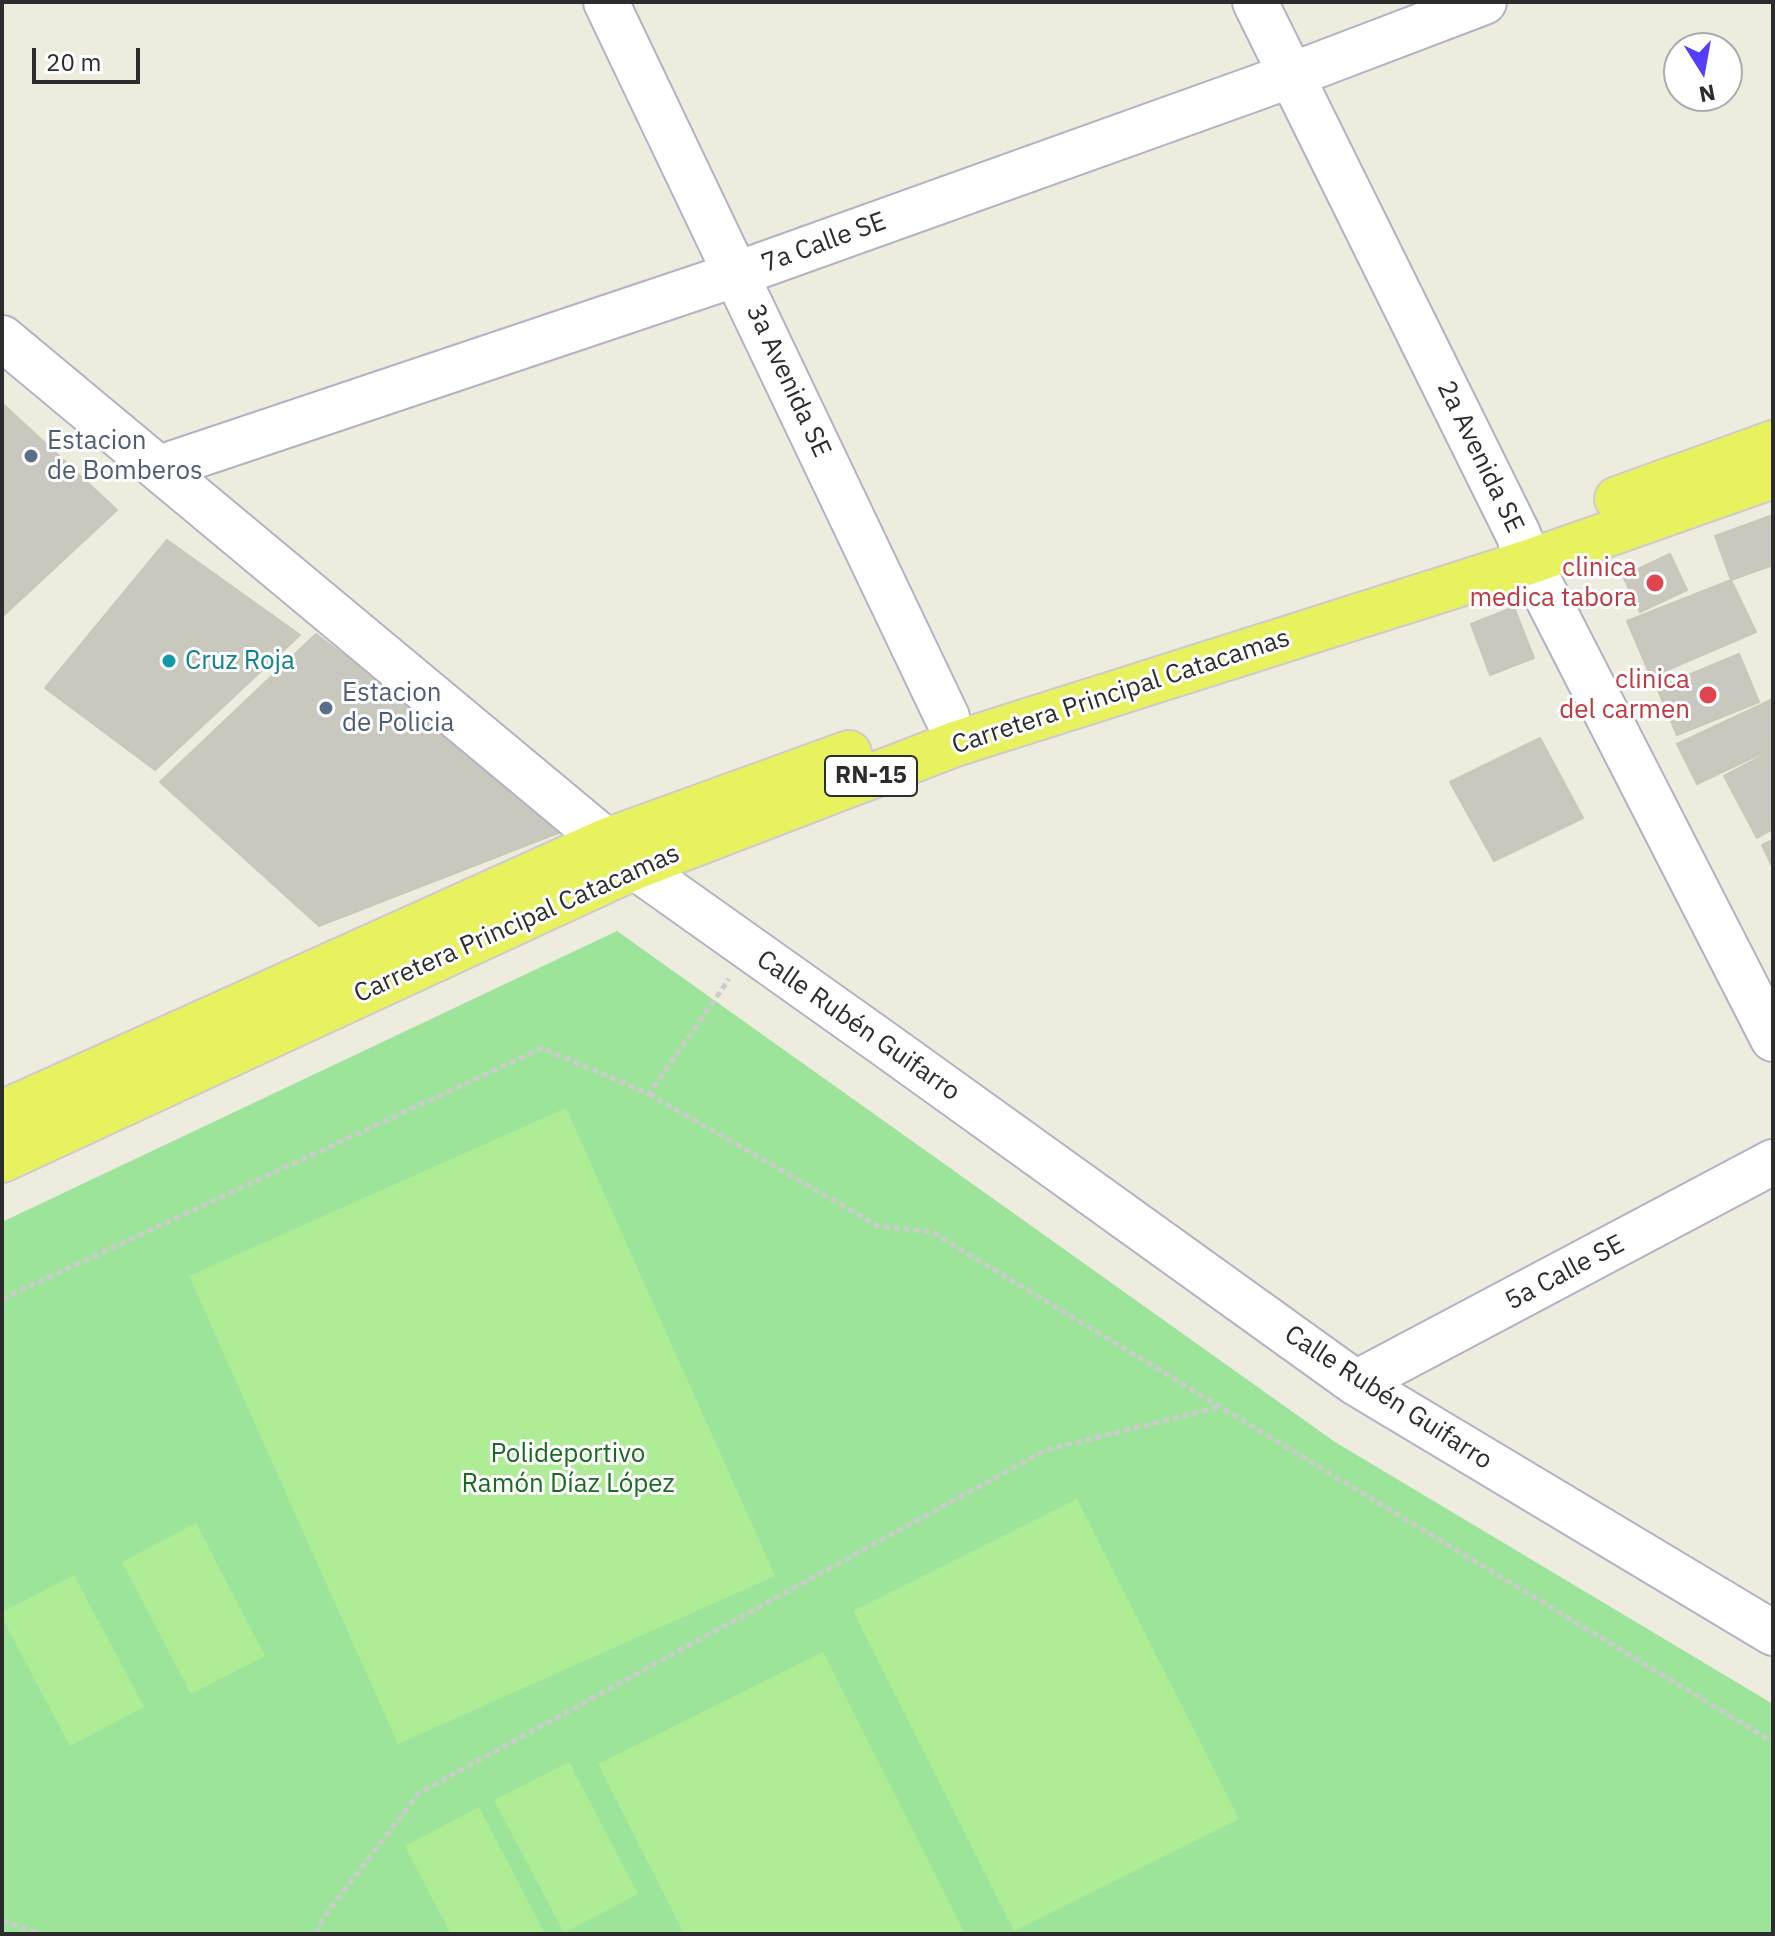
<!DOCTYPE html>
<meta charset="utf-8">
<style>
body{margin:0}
#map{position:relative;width:1775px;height:1936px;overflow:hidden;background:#eeecde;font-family:"IBM Plex Sans",sans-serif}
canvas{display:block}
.frame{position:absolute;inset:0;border:4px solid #2c2c2c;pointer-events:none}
.north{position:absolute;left:1663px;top:32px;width:80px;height:80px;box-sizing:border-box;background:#fff;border:2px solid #ababab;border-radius:50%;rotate:169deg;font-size:22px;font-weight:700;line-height:32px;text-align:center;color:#2c2c2c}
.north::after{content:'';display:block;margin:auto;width:28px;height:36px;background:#543dfc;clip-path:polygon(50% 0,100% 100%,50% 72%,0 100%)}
.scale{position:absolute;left:32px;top:48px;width:108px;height:36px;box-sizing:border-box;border:4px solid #2c2c2c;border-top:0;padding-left:10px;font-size:24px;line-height:28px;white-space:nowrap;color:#2c2c2c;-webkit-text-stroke:6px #fff;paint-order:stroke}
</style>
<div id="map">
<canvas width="1775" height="1936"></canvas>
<div class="frame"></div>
<div class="north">N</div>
<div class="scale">20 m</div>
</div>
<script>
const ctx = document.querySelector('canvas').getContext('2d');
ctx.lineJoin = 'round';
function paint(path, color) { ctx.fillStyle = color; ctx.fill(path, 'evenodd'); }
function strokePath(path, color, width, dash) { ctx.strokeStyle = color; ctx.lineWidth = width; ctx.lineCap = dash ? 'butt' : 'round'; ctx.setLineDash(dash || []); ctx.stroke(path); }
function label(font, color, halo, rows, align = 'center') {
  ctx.font = font + ' "IBM Plex Sans",sans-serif'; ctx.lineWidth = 6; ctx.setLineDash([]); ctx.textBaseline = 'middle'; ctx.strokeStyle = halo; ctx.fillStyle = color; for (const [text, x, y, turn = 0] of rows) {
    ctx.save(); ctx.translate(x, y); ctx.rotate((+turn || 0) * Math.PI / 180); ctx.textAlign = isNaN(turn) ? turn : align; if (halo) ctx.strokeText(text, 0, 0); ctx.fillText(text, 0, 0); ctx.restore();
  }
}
const green = new Path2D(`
 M617,931L1335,1442L1773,1704V1934H2V1222Z`);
const pitch = new Path2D(`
 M566,1108L775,1576L398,1744L189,1276Z
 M1077,1499L1239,1819L1014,1931L853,1611Z
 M196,1523L265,1656L191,1694L122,1562Z
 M74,1575L144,1707L70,1746L2,1618V1612Z
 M823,1652L965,1934H684L598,1764Z
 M569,1762L638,1894L564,1933L494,1800Z
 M479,1807L545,1934H451L405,1846Z`);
const building = new Path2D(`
 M2,403L117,510L2,617Z
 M1773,515V565L1731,580L1715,536Z
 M167,540L300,635L155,770L45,688Z
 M1670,554L1687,590L1640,612L1623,576Z
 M1731,580L1756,632L1651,677L1627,621Z
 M1514,607L1534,658L1490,675L1471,624Z
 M316,634L571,828L319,926L160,782Z
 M1739,654L1759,702L1677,735L1657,688Z
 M1773,699V748L1697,784L1677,744Z
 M1540,738L1583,818L1494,861L1450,782Z
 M1773,750V829L1757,838L1724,776Z
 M1773,840V868L1762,845Z`);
const path = new Path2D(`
 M649,1094L878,1226L932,1232L1773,1742
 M2,1299L542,1048L649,1094L729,979
 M2,1921L40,1934
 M317,1934L323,1918L419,1793L1046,1450L1220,1407`);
const minor = new Path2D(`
 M606,2L947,717
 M1255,2L1518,534L1529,562L1773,1039
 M2,338L606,841L635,867L883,1043L1356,1383L1773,1633
 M159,468L737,274L1292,75L1484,2
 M1356,1383L1773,1162`);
const major = new Path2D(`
 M1617,499L1773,443
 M2,1113L606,841L849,753
 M2,1160L635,867L955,744L1529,562L1773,476`);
const markers = [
 [31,456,8,"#5c6f8a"],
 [1655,583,10,"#e0444e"],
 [169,661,8,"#0f9aa8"],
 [1708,695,10,"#e0444e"],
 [326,708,8,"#5c6f8a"]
];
const shields = [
 [871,776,92]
];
const shieldNames = [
 ["RN-15",871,776]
];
const streetNames = [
 ["7a Calle SE",824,243,-20],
 ["3a Avenida SE",788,381,65],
 ["2a Avenida SE",1480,457,64],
 ["Carretera Principal Catacamas",1121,692,-18],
 ["Carretera Principal Catacamas",517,924,-24],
 ["Calle Rubén Guifarro",858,1026,35],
 ["5a Calle SE",1565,1273,-28],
 ["Calle Rubén Guifarro",1388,1398,33]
];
const serviceNames = [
 ["Estacion",47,441],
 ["de Bomberos",47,471],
 ["Estacion",342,693],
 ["de Policia",342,723]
];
const healthNames = [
 ["clinica",1637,568],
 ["medica tabora",1637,598],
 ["clinica",1690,680],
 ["del carmen",1690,710]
];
const cultureNames = [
 ["Cruz Roja",185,661]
];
const parkNames = [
 ["Polideportivo",568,1454],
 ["Ramón Díaz López",568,1484]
];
paint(green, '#9de49b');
paint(pitch, '#aeec96');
paint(building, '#c9c8be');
strokePath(building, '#c9c8b8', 2);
strokePath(minor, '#b3b2c0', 48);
strokePath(major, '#ccc', 48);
strokePath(path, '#ccc', 5, [6, 4]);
strokePath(minor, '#fff', 44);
strokePath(major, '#e8f25f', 44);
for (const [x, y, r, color] of markers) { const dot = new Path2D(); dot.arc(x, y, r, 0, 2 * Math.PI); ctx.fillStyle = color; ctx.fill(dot); strokePath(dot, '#fff', 3); }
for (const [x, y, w] of shields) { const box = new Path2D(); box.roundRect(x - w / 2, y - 20, w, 40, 6); ctx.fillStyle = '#fff'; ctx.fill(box); strokePath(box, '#2c2c2c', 2); }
label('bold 24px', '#2c2c2c', null, shieldNames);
label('26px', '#2c2c2c', '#fff', streetNames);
label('26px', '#4e5e75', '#fff', serviceNames, 'left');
label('26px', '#be3a42', '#fff', healthNames, 'right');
label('26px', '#0d838f', '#fff', cultureNames, 'left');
label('26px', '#1a6b22', '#fff', parkNames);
</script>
